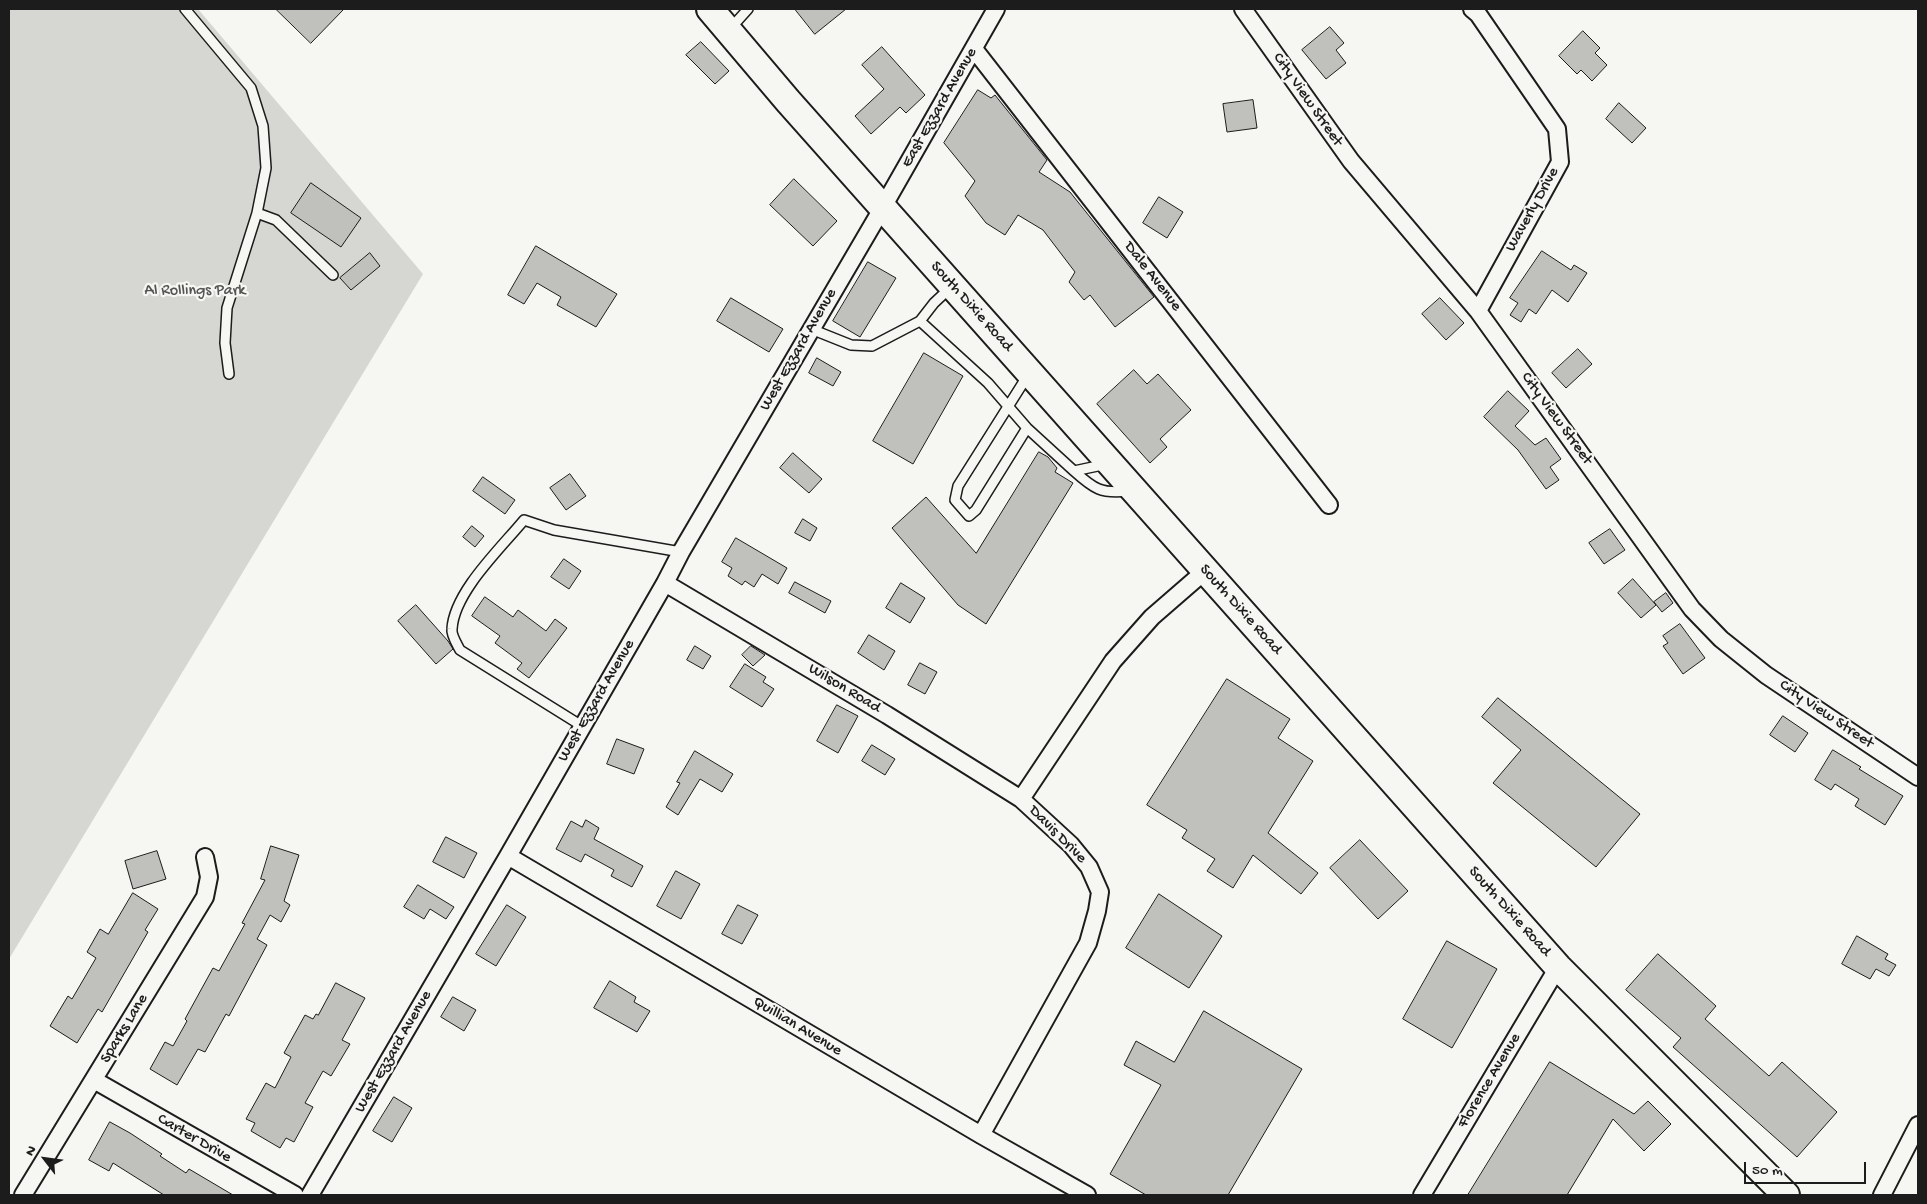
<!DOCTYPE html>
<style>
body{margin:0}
#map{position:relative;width:1927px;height:1204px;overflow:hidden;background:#f6f6f2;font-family:"Gochi Hand",sans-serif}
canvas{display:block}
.frame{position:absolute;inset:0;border:10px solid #1c1c1c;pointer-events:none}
.north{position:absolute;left:20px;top:1134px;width:50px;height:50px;-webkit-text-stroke:4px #f6f6f2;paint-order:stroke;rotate:300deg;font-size:14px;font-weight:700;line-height:20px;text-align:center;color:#1c1c1c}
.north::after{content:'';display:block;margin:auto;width:18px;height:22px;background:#1c1c1c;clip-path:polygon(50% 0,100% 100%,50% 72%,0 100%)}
.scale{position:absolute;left:1744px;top:1162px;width:122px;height:22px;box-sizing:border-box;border:2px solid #1c1c1c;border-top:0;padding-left:6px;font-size:15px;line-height:18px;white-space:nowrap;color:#1c1c1c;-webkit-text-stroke:4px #f6f6f2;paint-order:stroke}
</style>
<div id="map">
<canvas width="1927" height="1204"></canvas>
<div class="frame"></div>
<div class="north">N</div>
<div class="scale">50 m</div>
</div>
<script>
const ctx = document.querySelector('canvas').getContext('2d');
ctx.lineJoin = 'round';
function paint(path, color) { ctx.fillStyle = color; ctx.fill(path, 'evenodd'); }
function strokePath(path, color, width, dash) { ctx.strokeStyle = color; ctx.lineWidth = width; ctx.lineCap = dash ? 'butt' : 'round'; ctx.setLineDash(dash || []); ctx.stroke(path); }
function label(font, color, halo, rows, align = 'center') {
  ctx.font = font + ' "Gochi Hand",sans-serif'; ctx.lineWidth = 4.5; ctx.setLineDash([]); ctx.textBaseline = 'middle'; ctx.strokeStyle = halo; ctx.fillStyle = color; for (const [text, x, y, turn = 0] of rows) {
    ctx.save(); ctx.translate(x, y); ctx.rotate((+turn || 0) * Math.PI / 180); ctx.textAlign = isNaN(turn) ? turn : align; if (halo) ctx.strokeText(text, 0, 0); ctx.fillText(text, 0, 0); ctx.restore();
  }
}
const green = new Path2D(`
 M9,9H198L423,274L9,959Z`);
const building = new Path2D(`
 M276,9H344L311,43Z
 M795,9H846L815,34Z
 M1330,27L1344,43L1336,50L1346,63L1326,79L1302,50Z
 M1583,31L1600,48L1595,53L1607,65L1592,81L1581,70L1577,74L1559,56Z
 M701,42L729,71L715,84L686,55Z
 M882,47L925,95L906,113L900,107L871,134L855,116L884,89L862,65Z
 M978,90L991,98L995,95L1047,160L1039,172L1070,192L1154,297L1115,327L1090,295L1084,300L1069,282L1075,272L1043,230L1018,215L1005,235L986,223L965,196L975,181L944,143Z
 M1253,100L1257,128L1227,132L1223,104Z
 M1619,103L1646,128L1632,143L1606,119Z
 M794,179L837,221L813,246L770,205Z
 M311,183L361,218L341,247L291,213Z
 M1159,197L1183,212L1167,238L1143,223Z
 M536,246L617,294L596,327L557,305L561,297L537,283L524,304L508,295Z
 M1542,251L1571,270L1574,265L1587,273L1568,302L1552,290L1536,314L1529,309L1521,322L1510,315L1518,303L1510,298Z
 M370,253L380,266L351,290L340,278Z
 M868,262L896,278L860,337L833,321Z
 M731,298L783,329L769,352L717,321Z
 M1440,298L1464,323L1446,340L1422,314Z
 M1578,349L1592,364L1566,388L1552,373Z
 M924,353L963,376L913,464L873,441Z
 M817,358L841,372L833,386L809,373Z
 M1134,370L1147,384L1158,374L1191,410L1160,439L1167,447L1150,463L1097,404Z
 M1508,391L1529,411L1515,426L1535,445L1546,438L1561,459L1550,467L1559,480L1546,489L1518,450L1484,417Z
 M1039,452L1048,457L1057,468L1055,472L1073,483L986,624L958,605L892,528L926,497L976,553Z
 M793,453L822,479L809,493L780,468Z
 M570,474L586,496L566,510L550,488Z
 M483,477L515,500L505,514L473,491Z
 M803,519L817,528L810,541L795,533Z
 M472,526L484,536L475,547L463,537Z
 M1610,529L1625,550L1604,564L1589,543Z
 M736,538L787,568L778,584L762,574L754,587L745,581L742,585L728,576L732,568L722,562Z
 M564,559L581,571L569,589L551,577Z
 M1633,579L1656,605L1641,618L1618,593Z
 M795,582L831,601L825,613L789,593Z
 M901,583L925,598L910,623L886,608Z
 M1666,593L1673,603L1662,612L1654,602Z
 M485,597L513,617L518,610L546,631L555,619L567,628L529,678L517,669L522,663L495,643L500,636L472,616Z
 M416,605L448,641L453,649L436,664L398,621Z
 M1680,624L1705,658L1683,674L1663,646L1668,643L1663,636Z
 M869,635L895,651L884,670L858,653Z
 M695,646L711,656L703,669L687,660Z
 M751,646L765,655L753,666L742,655Z
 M920,663L937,672L925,694L908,685Z
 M745,664L766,677L763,682L774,689L762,707L730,687Z
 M1227,679L1290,719L1278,738L1313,761L1268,833L1318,873L1301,894L1253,855L1233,888L1207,871L1215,859L1182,838L1187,830L1147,805Z
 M1498,698L1640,814L1596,867L1493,783L1521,750L1482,717Z
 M837,705L858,716L838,753L817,741Z
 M1783,716L1808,733L1795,752L1770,735Z
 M617,739L644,749L634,774L607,764Z
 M872,745L895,759L885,775L862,761Z
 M1833,750L1861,767L1859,769L1903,796L1885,825L1855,806L1859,799L1835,784L1831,790L1815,780Z
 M695,751L733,774L722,792L700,779L678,815L666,807L680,783L677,782Z
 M586,820L599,828L594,839L643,866L632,887L611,876L614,870L585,854L581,862L556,849L571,821L582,827Z
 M446,837L477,853L464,878L433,862Z
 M1360,840L1408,891L1378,919L1330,868Z
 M271,846L299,855L284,901L290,905L281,922L270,915L257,939L267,945L229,1016L226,1014L205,1052L198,1049L177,1085L150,1069L165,1042L173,1046L187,1021L185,1019L213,968L219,971L245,924L242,923L265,880L261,879Z
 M157,851L166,879L133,889L125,861Z
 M676,871L700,884L681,919L657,906Z
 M418,885L454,907L446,919L430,909L424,919L404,907Z
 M133,893L158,909L145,930L148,932L102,1012L98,1009L77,1043L50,1026L68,996L72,999L96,958L87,952L100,929L108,934Z
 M1159,894L1222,936L1189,988L1126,948Z
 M507,905L526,917L496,966L476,954Z
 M738,905L758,915L742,944L722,934Z
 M1857,936L1888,954L1885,959L1896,965L1889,976L1876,969L1870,979L1842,964Z
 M1447,941L1497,969L1452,1048L1403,1019Z
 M1658,954L1716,1006L1705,1019L1769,1076L1782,1062L1837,1112L1797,1157L1673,1047L1681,1038L1626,990Z
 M610,981L636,997L634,1002L650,1011L637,1032L594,1008Z
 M336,983L365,998L342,1040L350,1044L331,1076L323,1071L305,1103L313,1107L294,1142L286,1138L280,1148L251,1131L255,1123L246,1119L266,1083L275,1088L291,1057L284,1053L305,1015L313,1019L316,1014L318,1015Z
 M453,997L476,1010L464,1031L441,1017Z
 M1204,1011L1302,1069L1228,1195H1146L1110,1174L1161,1085L1124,1065L1136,1041L1174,1062Z
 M1550,1062L1634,1114L1648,1101L1671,1124L1644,1151L1613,1119L1567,1195H1468Z
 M394,1097L412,1108L392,1142L373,1131Z
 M110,1122L130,1133L162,1154L160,1156L186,1173L189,1169L233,1195H164L113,1163L109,1171L89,1160Z`);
const service = new Path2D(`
 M185,9L251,88L263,126L266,168L257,213L276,220L333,275
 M730,29L748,9
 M920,321L934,303L950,288
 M811,329L851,345L872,346L920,321L988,383L1027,428L1074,471
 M229,374L225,343L227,308L257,213
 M1027,428L976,510L969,516L955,500L958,486L1028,375
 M1107,464L1074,471C1094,489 1101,494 1128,491
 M582,726L460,650C457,644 451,635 452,629C454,592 501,548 524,520L554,530L681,552`);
const minor = new Path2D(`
 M1243,9L1351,161L1478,311L1692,609L1721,639L1766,675L1918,777
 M1472,9L1478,14L1557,129L1560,162L1478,311
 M974,49L1329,505
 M665,583L887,715L1021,799L1071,845L1089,867L1100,892L1097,911L1088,943L981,1135
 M1021,799L1113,661L1152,617L1205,571
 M508,856L981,1135L1087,1195
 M94,1080L295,1195
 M23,1195L205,897L209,877L205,857
 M310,1195L508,856L665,583L681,552L883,207L996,9
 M1422,1195L1558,967
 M1882,1195L1918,1125`);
const primary = new Path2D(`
 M710,9L788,101L1558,967L1786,1195`);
const streetNames = [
 ["City View Street",1307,100,55],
 ["East Ezzard Avenue",940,108,-60],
 ["Waverly Drive",1533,210,-61],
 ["Dale Avenue",1152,277,52],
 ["South Dixie Road",971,307,48],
 ["West Ezzard Avenue",799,350,-60],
 ["City View Street",1556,419,54],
 ["South Dixie Road",1240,610,48],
 ["Wilson Road",844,689,31],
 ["West Ezzard Avenue",597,701,-60],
 ["City View Street",1826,715,34],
 ["Davis Drive",1057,835,45],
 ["South Dixie Road",1509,912,48],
 ["Quillian Avenue",797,1027,31],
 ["Sparks Lane",125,1029,-59],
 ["West Ezzard Avenue",394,1052,-60],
 ["Florence Avenue",1490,1081,-59],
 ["Carter Drive",194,1139,30]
];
const parkNames = [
 ["Al Rollings Park",195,292]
];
paint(green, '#d6d6d2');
paint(building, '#c0c0bd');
strokePath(building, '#1c1c1c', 1);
strokePath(service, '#1c1c1c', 12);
strokePath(minor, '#1c1c1c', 20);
strokePath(primary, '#1c1c1c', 30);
strokePath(service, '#f6f6f2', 9);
strokePath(minor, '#f6f6f2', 16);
strokePath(primary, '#f6f6f2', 26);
label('16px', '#1c1c1c', '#f6f6f2', streetNames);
label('16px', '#545453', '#f6f6f2', parkNames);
</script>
